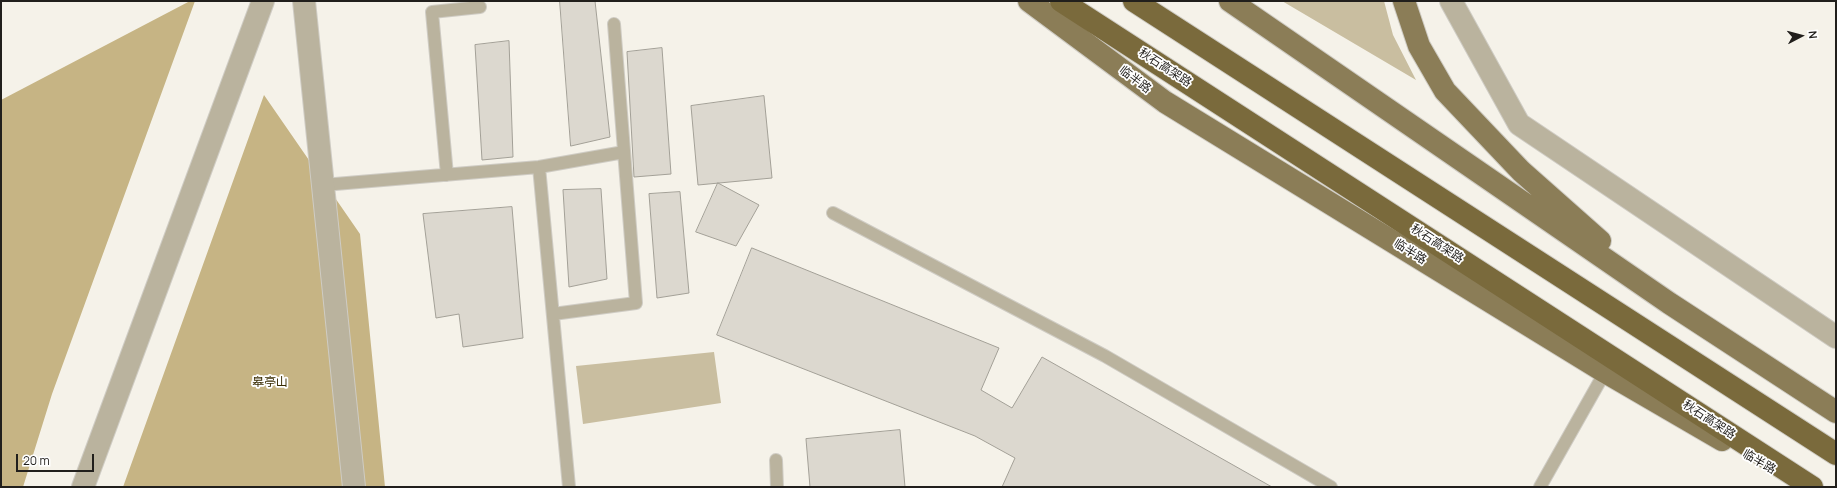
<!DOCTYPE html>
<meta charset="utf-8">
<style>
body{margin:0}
#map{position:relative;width:1837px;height:488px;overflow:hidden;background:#f5f2e9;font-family:Manrope,sans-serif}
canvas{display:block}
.frame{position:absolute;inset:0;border:2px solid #211f1c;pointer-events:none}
.north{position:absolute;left:1781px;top:16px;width:40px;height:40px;-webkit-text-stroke:3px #fff;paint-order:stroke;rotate:84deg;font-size:11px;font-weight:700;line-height:16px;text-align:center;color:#211f1c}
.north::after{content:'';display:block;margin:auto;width:14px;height:18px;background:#211f1c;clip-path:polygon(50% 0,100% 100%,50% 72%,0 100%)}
.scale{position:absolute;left:16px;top:454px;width:78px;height:18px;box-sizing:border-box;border:2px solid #211f1c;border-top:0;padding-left:5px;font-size:12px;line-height:14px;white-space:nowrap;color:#211f1c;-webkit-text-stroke:3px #fff;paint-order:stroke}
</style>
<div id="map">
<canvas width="1837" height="488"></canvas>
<div class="frame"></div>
<div class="north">N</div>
<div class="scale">20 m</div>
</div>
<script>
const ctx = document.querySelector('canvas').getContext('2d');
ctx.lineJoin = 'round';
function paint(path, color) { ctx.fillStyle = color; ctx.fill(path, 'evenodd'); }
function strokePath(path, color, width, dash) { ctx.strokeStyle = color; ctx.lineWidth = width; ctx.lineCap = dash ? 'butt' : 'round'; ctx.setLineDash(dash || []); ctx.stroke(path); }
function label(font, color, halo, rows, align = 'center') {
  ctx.font = font + ' Manrope,"Noto Sans SC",sans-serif'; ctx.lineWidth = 3.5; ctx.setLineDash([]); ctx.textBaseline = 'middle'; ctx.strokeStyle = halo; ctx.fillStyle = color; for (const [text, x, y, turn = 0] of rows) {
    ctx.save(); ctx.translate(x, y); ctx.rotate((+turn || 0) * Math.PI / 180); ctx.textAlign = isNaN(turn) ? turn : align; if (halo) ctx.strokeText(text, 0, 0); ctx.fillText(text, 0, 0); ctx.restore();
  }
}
const green = new Path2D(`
 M1282,1H1384L1393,35L1416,80Z
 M714,352L721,403L583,424L576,366Z`);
const forest = new Path2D(`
 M190,1H195L52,394L23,487H1V100Z
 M264,95L360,234L385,487H123Z`);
const building = new Path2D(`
 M560,1H595L610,137L571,146Z
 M509,41L513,157L482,160L475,45Z
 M662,48L671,174L634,177L627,52Z
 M764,96L772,178L698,185L691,106Z
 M718,183L759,205L736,246L696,232Z
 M601,189L607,279L569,287L563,190Z
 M680,192L689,293L657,298L649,194Z
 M512,207L523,338L463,347L459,314L436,318L423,214Z
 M752,248L999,348L981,390L1012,408L1042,357L1272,487H1002L1015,458L975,436L717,335Z
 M900,430L905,487H810L806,439Z`);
const lane = new Path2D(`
 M539,167L569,487
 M447,175L432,12L480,7
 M323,185L539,167L624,152
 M833,213L1105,356L1331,487
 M553,314L636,303L614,24
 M776,460L777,487
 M1540,487L1605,372`);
const street = new Path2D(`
 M304,1L354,487
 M1451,1L1519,124L1836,337
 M83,487L263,1`);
const primary = new Path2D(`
 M1029,1L1165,102L1605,372L1722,440
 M1230,1L1669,303L1836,412
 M1404,1L1419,46L1445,91L1521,171L1600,241`);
const highway = new Path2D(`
 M1061,1L1812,487
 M1134,1L1836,454`);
const streetNames = [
 ["秋石高架路",1165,68,33],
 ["临半路",1135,80,37],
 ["秋石高架路",1437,244,33],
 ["临半路",1410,252,32],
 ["秋石高架路",1709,420,33],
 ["临半路",1759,462,30]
];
const parkNames = [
 ["皋亭山",270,383]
];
paint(green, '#c9bea0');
paint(forest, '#c6b484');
paint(building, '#dcd8cf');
strokePath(building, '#a3a097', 1);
strokePath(lane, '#cfccc4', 14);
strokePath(street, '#cfccc4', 24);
strokePath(primary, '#cfccc4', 24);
strokePath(highway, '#cfccc4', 24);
strokePath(lane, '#bab39e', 12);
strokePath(street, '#bab39e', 22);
strokePath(primary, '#8b7d57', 22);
strokePath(highway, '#7a6a3c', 22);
label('12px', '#211f1c', '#fff', streetNames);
label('12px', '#382b02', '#fff', parkNames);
</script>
